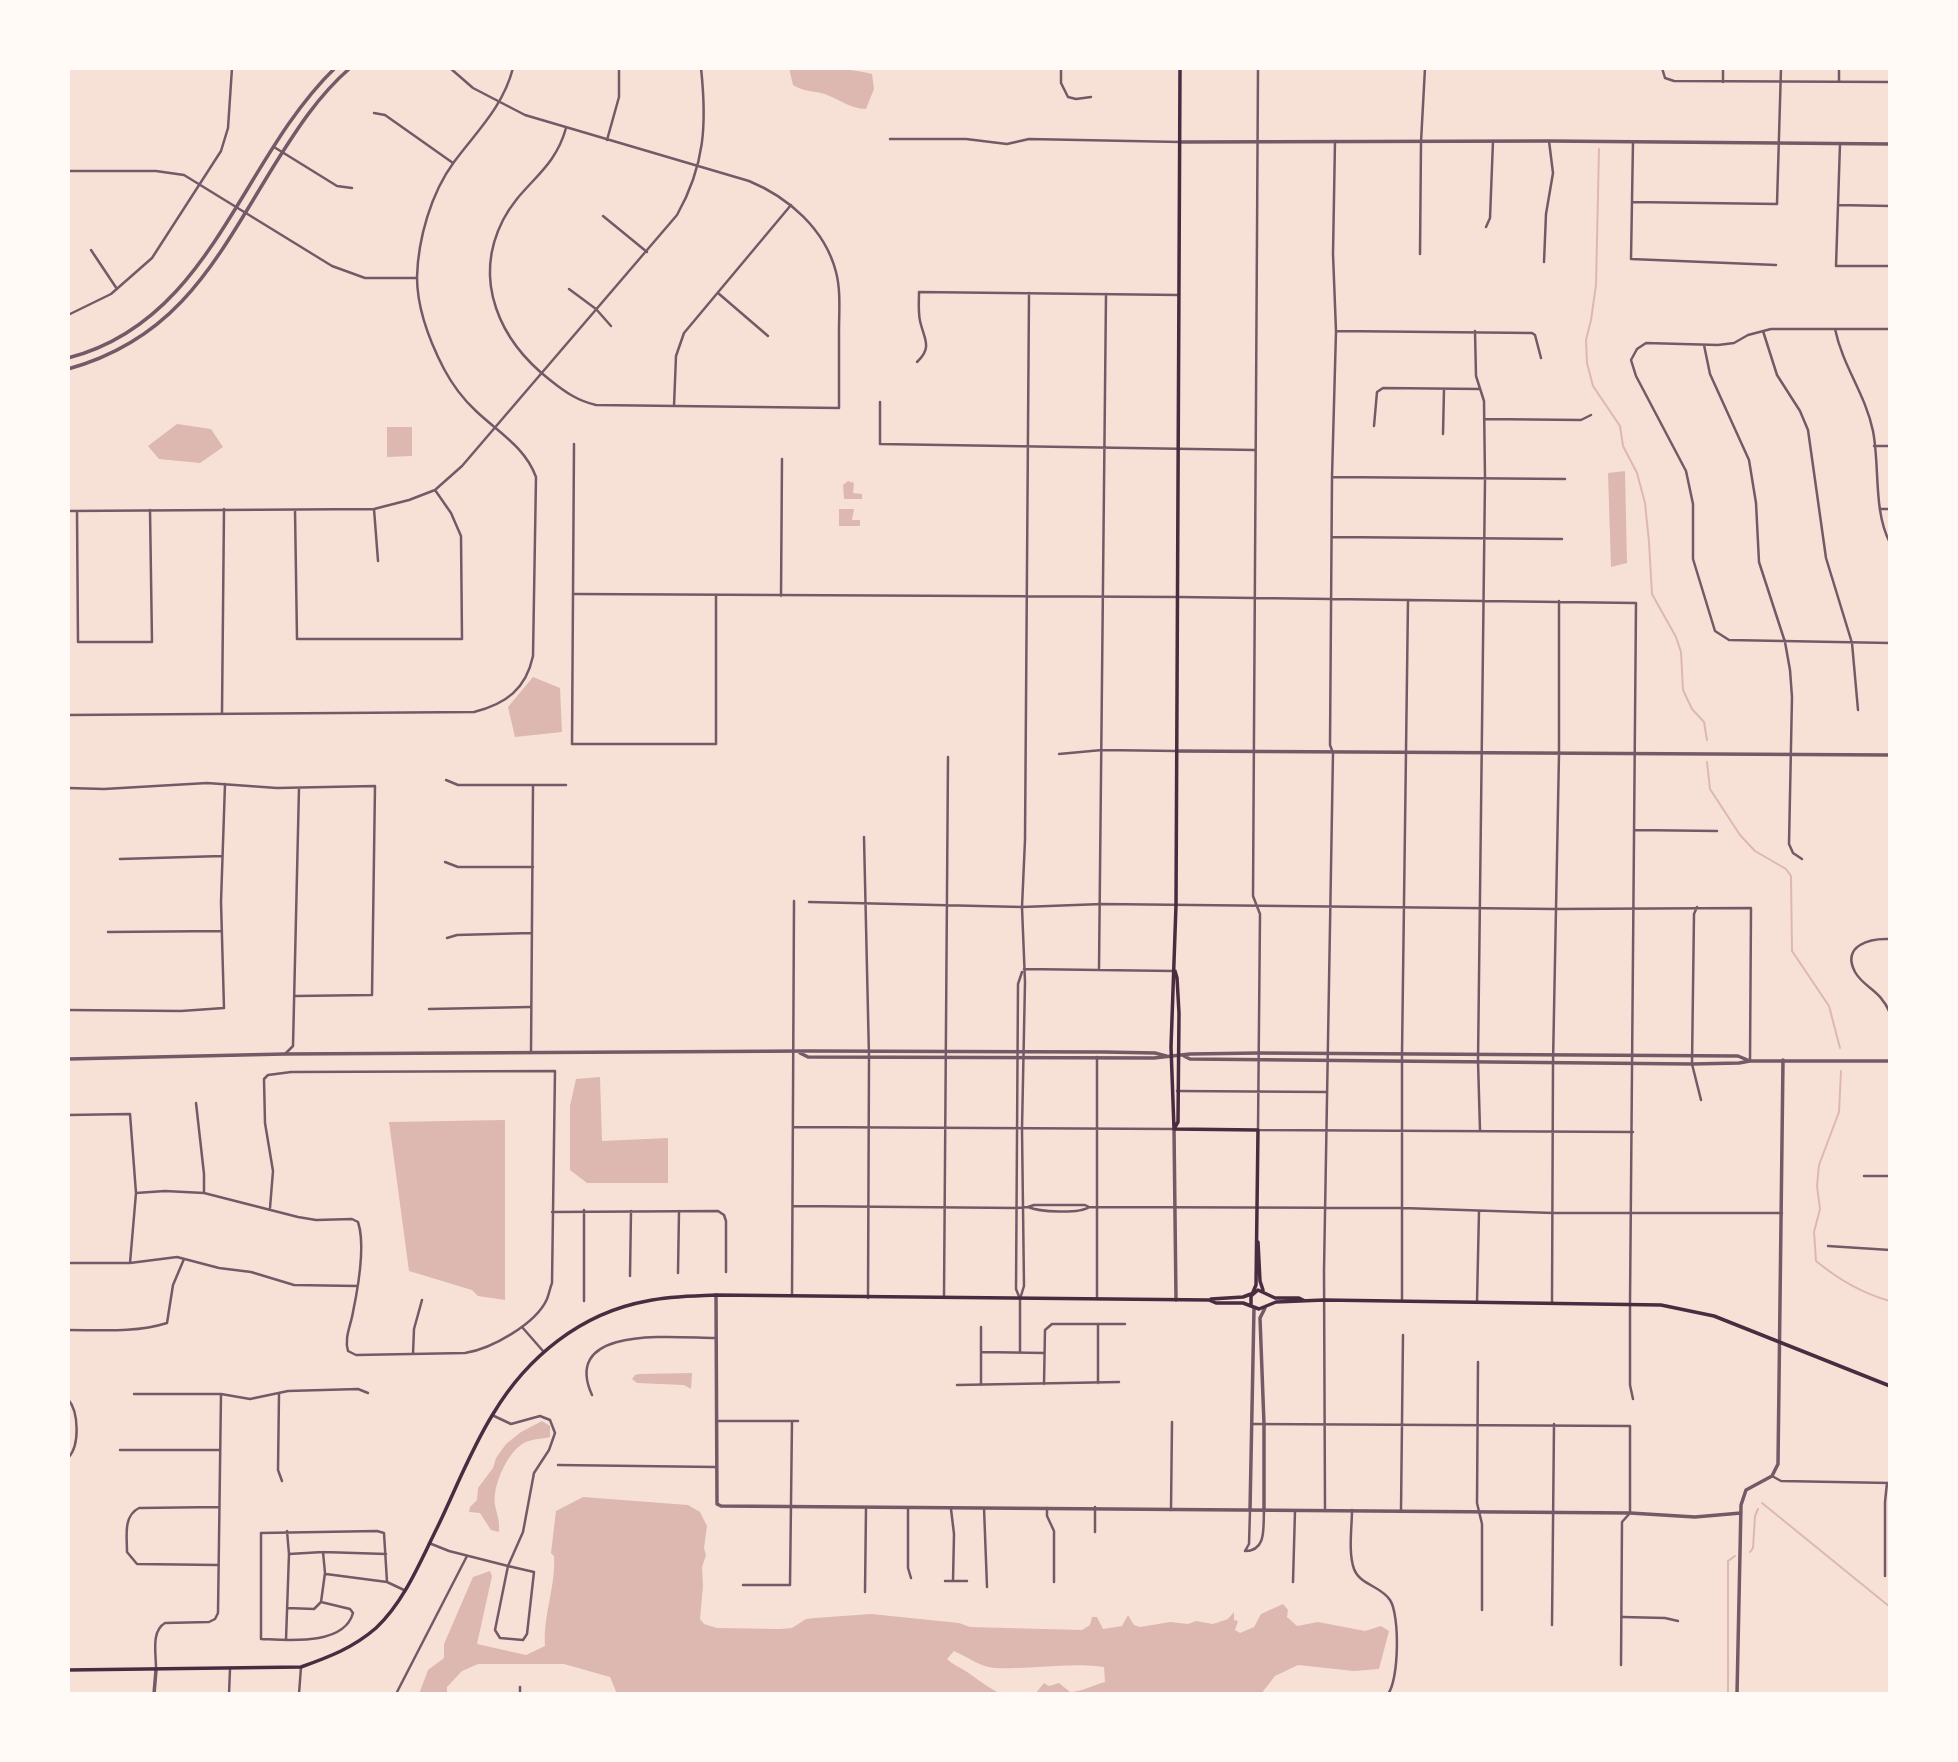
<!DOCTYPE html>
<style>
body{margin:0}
#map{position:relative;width:1958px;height:1762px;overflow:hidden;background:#f7e1d7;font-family:Raleway,sans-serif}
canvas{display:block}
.frame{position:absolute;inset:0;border:70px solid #fffaf5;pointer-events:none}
</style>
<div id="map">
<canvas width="1958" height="1762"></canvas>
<div class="frame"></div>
</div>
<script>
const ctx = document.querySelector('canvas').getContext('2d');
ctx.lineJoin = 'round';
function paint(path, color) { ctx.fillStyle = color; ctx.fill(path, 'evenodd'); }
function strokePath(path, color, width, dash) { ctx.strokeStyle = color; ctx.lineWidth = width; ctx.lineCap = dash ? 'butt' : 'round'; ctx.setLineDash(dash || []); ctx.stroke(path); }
const water = new Path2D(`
 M789,68C816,68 845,67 872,74L874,89L866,109C849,109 837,97 821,93C811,91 803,91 793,85Z
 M177,424L211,429L223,447L200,463L159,459L148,446Z
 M387,427H412V456L387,457Z
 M1625,471L1627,563L1611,567L1608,473Z
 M848,481L854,483L853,493L862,494V499H844L843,485Z
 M839,509H854L852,520H860V526H839Z
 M533,677L560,688L562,732L515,737L508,707Z
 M600,1077L602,1141L668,1138V1183H587L570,1170V1106L576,1079Z
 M505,1120V1300L478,1296L472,1290L409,1271L389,1122Z
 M692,1373L691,1389L684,1385L637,1383L632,1379L635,1375L639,1374Z
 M542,1421L550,1426V1437C542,1439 531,1439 524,1443C507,1452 492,1487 495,1505C497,1515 500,1521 499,1532L491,1530L480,1513L469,1512L470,1507L477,1500L478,1488L493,1468L496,1458L506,1444L521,1432Z
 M583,1497L688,1505L700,1512L707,1526L704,1548L706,1555L702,1567L703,1586L700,1619L704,1624L717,1628L780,1629L792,1628L806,1619L815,1618L871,1614L959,1623L970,1627L1082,1630L1090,1625L1092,1617H1097L1103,1629L1122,1626L1128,1615L1134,1625L1140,1627L1170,1622L1188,1624L1196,1621L1213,1624L1228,1619L1234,1612V1620L1238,1621L1235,1630L1240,1633L1254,1627L1261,1614L1283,1604L1288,1610L1287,1617L1297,1626L1318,1622L1365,1631L1381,1626L1389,1631L1379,1669L1354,1671L1298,1665L1275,1676L1261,1694H1035L1044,1683L1049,1686L1059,1683L1070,1692C1084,1691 1093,1685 1105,1682L1104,1667C1068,1662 1031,1670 995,1668C980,1667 968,1657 954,1651L947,1659C953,1665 960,1667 967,1672C979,1680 988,1688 1002,1694L918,1692L908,1694H617L610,1677L564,1664H478L462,1671L447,1687V1694H419L428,1670L444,1658V1644L473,1577L490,1571L492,1576L477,1644L526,1655L545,1646C543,1615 556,1586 554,1556L551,1553L556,1511Z`);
const stream = new Path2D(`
 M1599,149L1596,285L1591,320L1586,340L1587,363L1593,386L1620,426L1623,446L1637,473L1645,503L1649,542L1652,594L1676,637L1681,652L1683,690L1692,709L1704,722L1707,740
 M1707,762L1710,789L1740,835L1755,851L1786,869L1791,876L1792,951L1829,1006L1840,1048
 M1841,1071L1839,1112L1819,1165L1817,1186L1820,1209L1814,1232L1816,1261C1839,1280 1861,1293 1890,1301
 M1762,1503L1890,1607
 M1750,1552L1753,1548L1755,1516L1758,1509
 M1728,1694V1561L1735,1556`);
const minor = new Path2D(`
 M450,68L473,88L525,115L749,181C788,197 825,229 836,272C841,291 839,312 839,332C839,357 839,382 839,408L596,405C578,401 565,392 550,380C500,341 472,281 503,220C522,183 554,172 566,128
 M1061,68V83L1068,97L1076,99L1091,97
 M1258,68L1253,896L1260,914L1258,1130L1633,1132
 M1662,68L1665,78L1674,81L1890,82
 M1723,68V82
 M1839,82V68
 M374,113L385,115L453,163
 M890,139H966L1007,144L1029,139L1180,142
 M607,140L619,97V68
 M1633,142L1631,259L1776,265
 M1840,144L1836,266H1890
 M274,147L337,186L352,188
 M68,171H156L184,175L332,266L365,278H417
 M1632,202L1777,204L1781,68
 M1838,205L1890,206
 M603,216L647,252
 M1486,227L1490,218L1493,141
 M91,250L117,289
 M1420,254L1421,142L1425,68
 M1544,262L1546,214L1553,173L1549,141
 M569,289L596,309L611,326
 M718,293L768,336
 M68,315L111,294L152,258L221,151L228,128L232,68
 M1835,329C1843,367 1865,393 1873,431C1880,467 1873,510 1890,543
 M1890,329H1771L1748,335L1734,343L1718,345L1646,343L1637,349L1631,360L1636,376L1686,471L1693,504V559L1715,631L1729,640L1890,643
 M1336,331L1532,333L1535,335L1541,358
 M1475,331L1476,376L1484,401L1485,479L1478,1061L1480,1130
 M1763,331L1777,375L1800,411L1808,430L1826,558L1852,643L1858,710
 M1704,345L1710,374L1749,460L1756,503L1759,562L1785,642L1790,670L1792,697L1789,844L1793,853L1802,859
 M917,362C933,347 924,339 920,321C918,311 919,301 919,292L1179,295
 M880,402V444L1255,450
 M674,406L676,356L684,333L791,205
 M1484,419L1581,420L1591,415
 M1374,426L1377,392L1383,388L1480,389
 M1443,434L1444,389
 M574,444L572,744H716V596
 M1874,446H1890
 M1332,477L1565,479
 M374,509L378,561
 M1881,509H1890
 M295,510L297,639H462L461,536L451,513L435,490
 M68,511L374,509L409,500L435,490L462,466L677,215C705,165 707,124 701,68
 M77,511L78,642H152L150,510
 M1332,537L1562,539
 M575,594L1178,597L1636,603L1630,1303V1385L1633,1399
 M781,596L782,459
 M222,713L224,509
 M68,715L474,712C506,704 526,689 533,656L536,477C525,447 498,432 476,411C463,399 452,384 444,369C430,342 417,307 417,277C418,239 431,193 454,162C477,131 503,107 513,68
 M1059,754L1102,750L1177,751
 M446,780L458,785H566
 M68,788L104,789L207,783L277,788L375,786L372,995L295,996
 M1634,830L1717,831
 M864,837L869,1057L868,1298
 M120,859L222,856
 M445,862L458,867H533
 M809,902L1022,907L1102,904L1555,909L1751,908L1750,1061
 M1697,907L1694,914L1692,1064L1701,1100
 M108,932L222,931
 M447,938L457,935L531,933
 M1890,939C1871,938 1841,945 1855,972C1864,988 1880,989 1890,1013
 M1099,968L1106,294
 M1024,969L1174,971
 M429,1009L530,1007
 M68,1010L181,1011L224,1008L221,902L225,784
 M531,1052L533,786
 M285,1054L293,1046L299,788
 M1097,1057V1299
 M1177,1091L1327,1092
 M196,1103L204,1174V1193
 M68,1115L130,1114L136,1193L130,1263
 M793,1127L1174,1129
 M68,1170V1203
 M1864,1176H1890
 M136,1193L165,1191L204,1193L298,1217L316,1220L352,1219L358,1222C366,1246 358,1288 353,1312C351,1325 344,1338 348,1351L356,1355L465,1353C491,1349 536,1324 547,1299C549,1294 550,1288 552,1283L555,1071L291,1072L268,1075L264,1079L265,1123L273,1171L270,1208
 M793,1206L1017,1208L1028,1207L1034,1205H1085L1089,1207L1403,1208L1553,1213H1782
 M1028,1207C1039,1212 1080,1214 1089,1207
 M552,1212L718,1211L724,1215L726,1221V1272
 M1828,1246L1890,1250
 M68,1263H130L177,1257L219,1268L251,1272L294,1285L357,1286
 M678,1273L679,1211
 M630,1276L631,1211
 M792,1296L794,901
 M944,1296L948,757
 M1020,1299L1024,1286L1022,1129L1025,982L1022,907L1025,840L1029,293
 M1402,1300V1054L1408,600
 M584,1301V1210
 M1477,1302L1479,1211
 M1552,1303L1553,1063L1559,754V601
 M522,1327L543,1351
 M981,1327V1385
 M68,1330C101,1330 135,1333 167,1323L173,1285L184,1259
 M981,1352L1044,1353
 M1020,1352V1299L1016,1289L1018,984L1022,972
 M413,1354L414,1329L422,1300
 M1478,1362L1477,1503L1482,1524V1610
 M1098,1383V1324
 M1044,1384L1045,1330L1052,1324H1125
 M957,1385L1119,1382
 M134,1394H221L250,1399L288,1391L358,1389L368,1393
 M279,1394L278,1470L282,1481
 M592,1395C560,1324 676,1338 715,1338
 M68,1399C79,1412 80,1446 68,1458
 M718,1421H798
 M1252,1424L1630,1426V1513L1622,1522L1621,1665
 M120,1450H220
 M558,1465L716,1467
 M1772,1476L1781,1481L1890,1483
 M908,1508V1568L911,1578
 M984,1508L987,1587
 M1047,1508V1516L1054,1531V1582
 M1171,1510L1172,1422
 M1325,1510L1324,1271L1333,753L1330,745L1332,477L1336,331L1333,254L1335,141
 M1352,1510C1352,1527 1348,1552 1354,1569C1360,1585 1381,1586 1390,1600C1400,1615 1399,1680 1388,1694
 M1401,1510L1403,1335
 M1095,1532V1507
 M429,1543L449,1551L508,1566L523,1532L534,1473L549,1450L555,1433L550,1420L540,1416L511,1424L492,1415
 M1245,1551C1267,1551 1263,1527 1264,1511
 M1245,1551L1249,1544L1250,1510
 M289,1554L323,1552L386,1554
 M218,1565L137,1564L127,1552C127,1536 123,1516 139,1508L219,1507
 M508,1566L534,1572L527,1634L523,1640L500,1638L495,1630Z
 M326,1574L387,1582L404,1590
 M1885,1576V1502L1887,1483
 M945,1581H953L954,1534L951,1509
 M953,1581H967
 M1293,1582L1295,1511
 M743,1585H790L792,1421
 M865,1592L866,1508
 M321,1602L350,1609L353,1613C344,1646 288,1640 261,1639V1533L377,1531L384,1533L387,1582
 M287,1608L314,1609L321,1602L325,1573L323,1552
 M1623,1617L1665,1618L1678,1621
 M1552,1625L1554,1424
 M286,1640L289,1554L287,1531
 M156,1668C156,1653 151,1631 165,1623L209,1622L215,1619L218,1613L221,1394
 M229,1694L230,1669
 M299,1694L301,1667
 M396,1694L467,1556
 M520,1694V1687`);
const tertiary = new Path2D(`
 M1180,142L1549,141L1890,144
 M68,358C212,321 239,161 335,68
 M68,369C181,338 218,256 275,164C297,129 318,96 350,68
 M1177,751L1890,755
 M800,1053L808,1057L1154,1058L1190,1054L1259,1053L1738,1056L1750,1061
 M1184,1056L1190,1059L1692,1064L1739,1063L1750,1061H1890
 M68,1059L285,1054L808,1051L1105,1052L1155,1053L1166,1056
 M1174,1129L1176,1300
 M716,1295L717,1504L721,1506L1630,1513L1695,1517L1741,1513
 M1250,1510L1254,1308
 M1264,1511V1424L1260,1318L1265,1308
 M154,1694L156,1670
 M1737,1694L1741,1505L1746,1490L1772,1476L1778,1464L1783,1060`);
const secondary = new Path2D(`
 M1175,971L1177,978L1179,1013L1178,1122L1175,1127
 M1174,1129L1171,1047L1176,905L1180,68
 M1174,1129L1258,1130L1256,1285L1253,1292
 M1258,1242L1260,1281L1263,1290
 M1211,1299L1243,1297L1251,1294
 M1251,1305V1296L1258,1290L1275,1298H1299L1305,1301
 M68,1670L301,1667C329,1657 353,1648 376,1628C404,1602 420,1562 437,1528C455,1491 471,1449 493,1414C527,1357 581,1313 647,1301C670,1296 693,1296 716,1295L1209,1300L1216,1303H1243L1259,1309L1276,1302L1324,1300L1661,1305L1714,1316L1890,1386`);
paint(water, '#dcb8b0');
strokePath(stream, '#dcb8b0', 2);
strokePath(minor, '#755966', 2.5);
strokePath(tertiary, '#755966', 3.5);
strokePath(secondary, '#4a2c40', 3.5);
</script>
